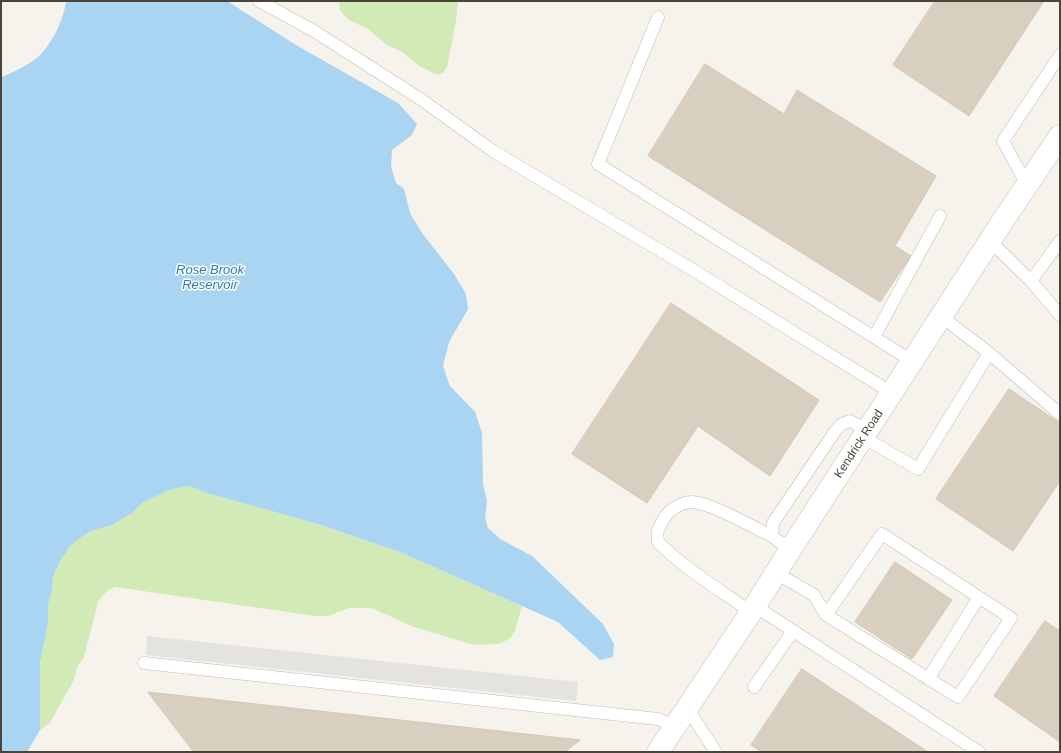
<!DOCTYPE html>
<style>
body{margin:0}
#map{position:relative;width:1061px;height:753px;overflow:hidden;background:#f6f3ec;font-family:Arial,sans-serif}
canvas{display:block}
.frame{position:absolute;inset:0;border:2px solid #4b4439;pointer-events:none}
</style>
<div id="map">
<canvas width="1061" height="753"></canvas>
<div class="frame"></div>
</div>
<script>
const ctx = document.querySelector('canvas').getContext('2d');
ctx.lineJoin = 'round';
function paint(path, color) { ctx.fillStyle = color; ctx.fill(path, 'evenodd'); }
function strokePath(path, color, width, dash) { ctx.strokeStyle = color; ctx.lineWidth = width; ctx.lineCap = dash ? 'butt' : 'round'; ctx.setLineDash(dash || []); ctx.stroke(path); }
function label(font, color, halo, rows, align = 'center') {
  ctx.font = font + ' Arial,sans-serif'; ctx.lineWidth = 3; ctx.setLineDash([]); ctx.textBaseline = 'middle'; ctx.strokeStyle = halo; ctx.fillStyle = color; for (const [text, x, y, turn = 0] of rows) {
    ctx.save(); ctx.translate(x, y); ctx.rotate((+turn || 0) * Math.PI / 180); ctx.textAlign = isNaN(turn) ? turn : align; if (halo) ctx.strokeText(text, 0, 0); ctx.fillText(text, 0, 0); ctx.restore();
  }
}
const green = new Path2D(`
 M339,1H458L456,21L447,67L443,73L438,75L419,66L402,52L387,45L368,29L349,20L340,11Z
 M187,486L195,488L207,493L318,524L400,552L522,606L515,630L511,638L499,644L474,645L414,627L372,608H349L328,616H315L115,587L107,591L98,602L84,657L77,667L74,680L50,723L40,730V663L48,623V605L52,590L53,577L59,563L70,546L79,539L91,531L112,525L132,513L142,503L169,490Z`);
const parking = new Path2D(`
 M147,636L578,682L576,701L146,655Z`);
const water = new Path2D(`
 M66,1H227L296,45L398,103L417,124L412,135L392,150L391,167L396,183L404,189L410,213L422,233L454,274L466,294L468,309L449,342L443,366L450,386L475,412L482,433L483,484L487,501L485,518L488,528L500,539L532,556L603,624L614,644L613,657L600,660L558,622L400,552L318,524L207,493L195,488L187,486L169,490L142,503L132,513L112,525L91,531L79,539L70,546L59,563L53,577L52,590L48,605V623L40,663V730L27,752H1V77C12,73 33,63 41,54C53,42 64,18 66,1Z`);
const building = new Path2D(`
 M935,1H1044L969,116L893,65Z
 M705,64L784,114L797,90L936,176L895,246L911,256L880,302L648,156Z
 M671,303L819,400L770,476L698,426L647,503L572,454Z
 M1009,389L1060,423V481L1013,551L936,499Z
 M895,562L952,600L912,659L855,622Z
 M1045,621L1060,631V742L994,696Z
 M802,669L928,752H762L751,745Z
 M148,692L580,740L565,752H194Z`);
const lane = new Path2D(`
 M259,1L314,31L422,100L493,151L693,270L892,393
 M658,17L598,164L912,361
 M1027,185L1003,141L1060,55
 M990,241L1031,281L1060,315
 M1031,281L1060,241
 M874,337L940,216
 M989,353L1060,414
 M863,437L918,469L989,353L942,317
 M792,547L778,541L772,536L773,523L836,430L842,424L850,421L868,430
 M776,573L814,595L826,615L958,697L1011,618L882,534L826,615
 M755,606L979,752
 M751,612C720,590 685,569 658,542C656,530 659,527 665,517C670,509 682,502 692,502C712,503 752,527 772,536
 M144,663L658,719L675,726
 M928,679L979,597
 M754,687L793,631
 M687,708L716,752`);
const street = new Path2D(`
 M658,752L755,606L792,547L1004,219L1060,136`);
const streetNames = [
 ["Kendrick Road",859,444,-57]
];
const waterNames = [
 ["Rose Brook",210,270],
 ["Reservoir",210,285]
];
paint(green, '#d2eab5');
paint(parking, '#e5e3e0');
paint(water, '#a9d4f2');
paint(building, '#d8cfc1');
strokePath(building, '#d3c7b4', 1);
strokePath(lane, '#c2bbae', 13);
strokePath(street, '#c2bbae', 23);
strokePath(lane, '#fff', 12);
strokePath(street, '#fff', 22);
label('12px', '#4b4439', '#fff', streetNames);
label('italic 13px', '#2e7ab2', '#fff', waterNames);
</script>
